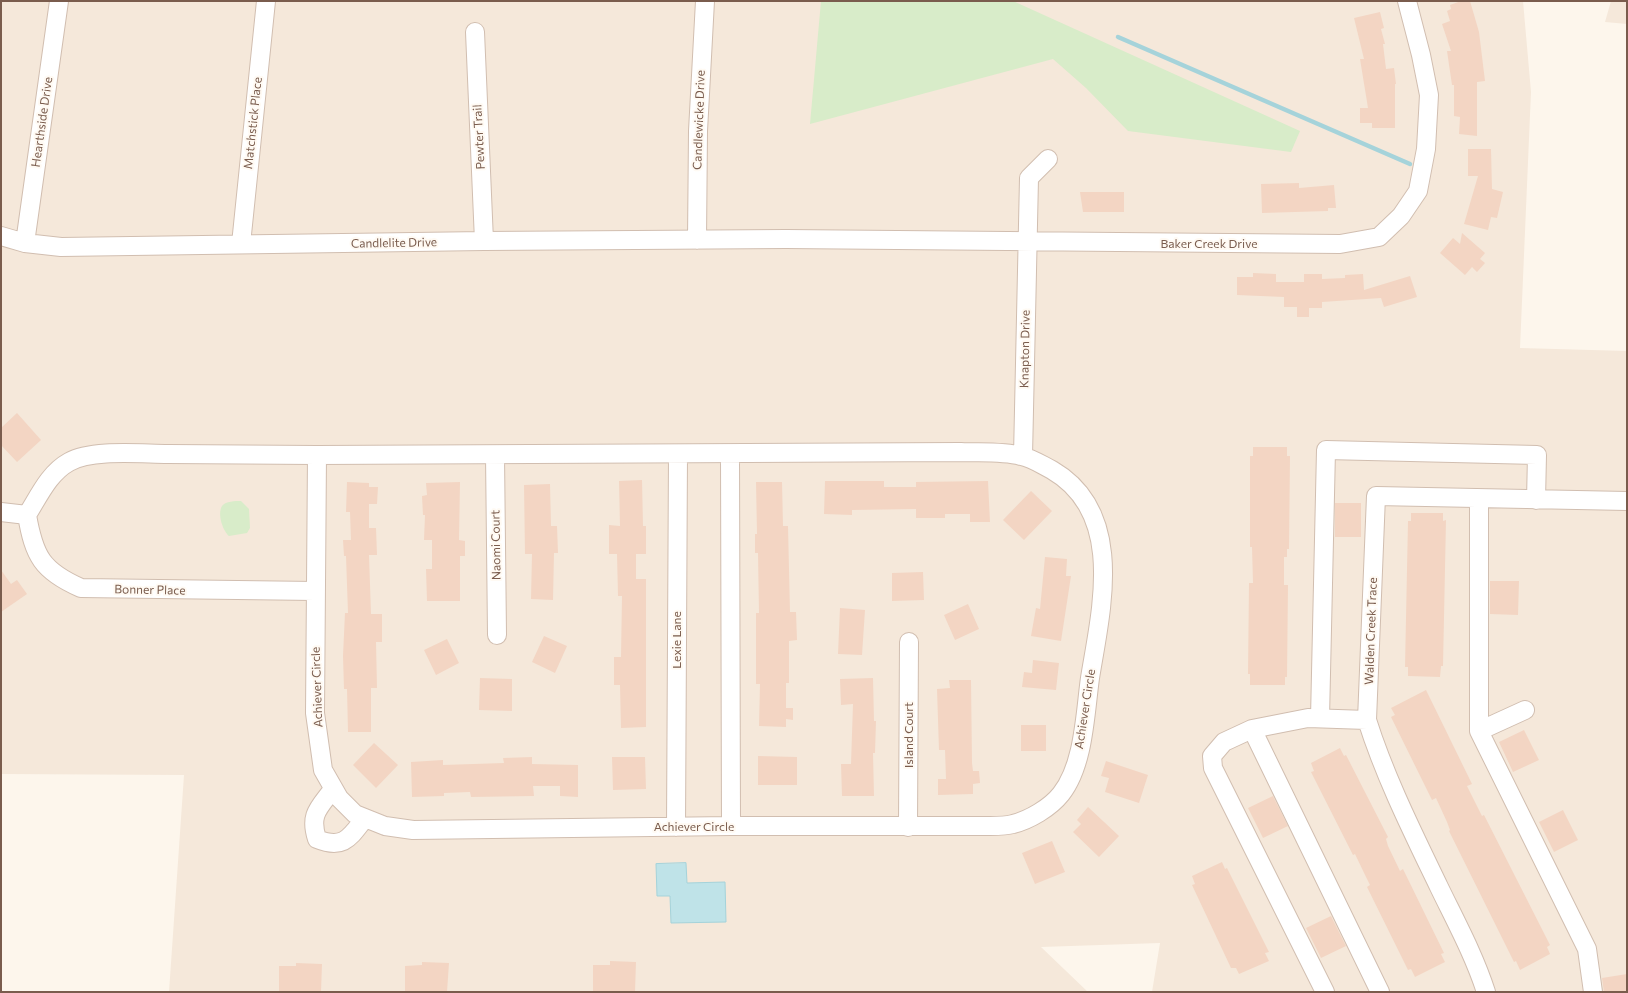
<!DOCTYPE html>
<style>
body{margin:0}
#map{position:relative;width:1628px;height:993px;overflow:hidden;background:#fdf6ec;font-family:Commissioner,sans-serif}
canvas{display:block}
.frame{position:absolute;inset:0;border:2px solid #7a5c4d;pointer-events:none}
</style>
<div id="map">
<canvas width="1628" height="993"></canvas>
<div class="frame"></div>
</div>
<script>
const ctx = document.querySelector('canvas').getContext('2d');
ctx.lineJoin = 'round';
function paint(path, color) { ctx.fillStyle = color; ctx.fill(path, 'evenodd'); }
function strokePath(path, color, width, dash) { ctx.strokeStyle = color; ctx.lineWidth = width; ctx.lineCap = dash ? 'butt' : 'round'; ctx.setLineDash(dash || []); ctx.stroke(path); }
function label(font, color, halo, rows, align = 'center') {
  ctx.font = font + ' Commissioner,sans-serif'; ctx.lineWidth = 4; ctx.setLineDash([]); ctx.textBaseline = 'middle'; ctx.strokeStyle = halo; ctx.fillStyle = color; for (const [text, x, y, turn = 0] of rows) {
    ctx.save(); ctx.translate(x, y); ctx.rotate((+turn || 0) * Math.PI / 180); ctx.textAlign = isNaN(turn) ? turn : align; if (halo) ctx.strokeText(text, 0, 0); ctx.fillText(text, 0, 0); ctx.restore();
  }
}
const residential = new Path2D(`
 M1,1H1523L1531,92L1520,348L1627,351V992H1152L1160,943L1041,947L1088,992H169L184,775L1,774Z
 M1611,1H1627V24L1605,22Z`);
const green = new Path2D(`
 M821,1H1013L1300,131L1291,152L1128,131L1086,88L1053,59L810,124Z
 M241,501L249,509L250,528L247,533L229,536C223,531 217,514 222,506C226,501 235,501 241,501Z`);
const water = new Path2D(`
 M686,863L687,883L725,882L726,922L671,923L670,896H657L656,864Z`);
const stream = new Path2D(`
 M1118,37L1410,164`);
const building = new Path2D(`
 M1461,1H1470L1479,32L1485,81L1477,82V136L1459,134L1460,117L1454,116V85H1452L1447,51H1451L1442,24L1450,21L1447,11L1451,9L1450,5Z
 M1380,12L1384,28L1381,29L1385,44H1383L1386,69L1394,68L1396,84H1395V128H1372V123H1360V108H1368L1360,59H1364L1354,18Z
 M1468,149H1491L1492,189L1503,192L1497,218L1491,217L1488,230L1464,224L1478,176H1468Z
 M1299,183V188L1334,185L1336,208H1328V211L1262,213L1261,184Z
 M1080,192H1124V212H1083Z
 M1462,233L1485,253L1480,259L1485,263L1477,272L1472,267L1465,275L1440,253L1453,238L1460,244Z
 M1253,273L1276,274V282H1304V274H1322V279L1345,278V275L1363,274L1364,290L1410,276L1417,297L1384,307L1381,298L1322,302V308H1309V317H1297V307H1284V297L1237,295V277H1253Z
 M17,413L41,440L17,462L1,445V428Z
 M1253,447H1287V456H1290L1289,549H1287V557H1284V585H1288L1287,677H1285V685H1250V674H1248L1249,583H1253L1252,547H1250V456H1253Z
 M642,480L643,526H646V554H636V579H646V727L621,728L620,685H614V657H621L622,596H618L617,554H609V525L620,526L619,481Z
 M825,481H884V487H916V482L988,481L990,522H970V514H945V518H916V509L852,510V515L824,514Z
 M347,482L369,483V487H378L377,504H369V528H376L377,555H369L371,614H382V642H376L377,688H371V732H348L347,689H344L343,656L345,613H348L346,556H344L343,540H351L350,512H346Z
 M460,482L459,540L465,541V556H460V601H427L426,569H432V540H424L425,515H423L422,496L427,495L426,483Z
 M756,482H782L783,526H788L790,612H796L797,640L789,641V683H786V708H793V720L786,719V727L759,726L760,684H756V613H759L758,553H755V534H757Z
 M550,484L551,526H557L558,553H554L553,600L531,599L532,554H525L524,485Z
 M1031,491L1052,511L1024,540L1003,520Z
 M1335,503H1361V537H1335Z
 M1411,513H1443V521L1446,520L1443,666H1441L1440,677L1408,676V667H1405L1408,521H1411Z
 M1045,557L1067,559L1066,576H1071L1061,641L1031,636L1036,608L1040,609Z
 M1,570L11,584L17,580L27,594L1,612Z
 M923,572L924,600L892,601V573Z
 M1490,581H1519L1518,615L1490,614Z
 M968,604L979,629L955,640L944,615Z
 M840,608L865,610L862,655L838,654Z
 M544,636L567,646L555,673L532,662Z
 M447,639L459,663L436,675L424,650Z
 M1033,660L1059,663L1056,690L1022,687L1024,672L1032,673Z
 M480,678L512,679V711L479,710Z
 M873,678L874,721H876L875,753H873L874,796H842L841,764H851L853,704L841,705L840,679Z
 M949,680H971L972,763L973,771H979L980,783L973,784V794L938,795V779H946L945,750H939L937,689L950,688Z
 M1426,690L1472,784L1467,786L1482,816L1484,815L1550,945L1547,947L1550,954L1520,970L1516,961L1514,962L1449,831L1450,830L1447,822L1436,798L1432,800L1391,717L1395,715L1391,708Z
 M1021,725H1046V751H1021Z
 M1524,730L1539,760L1513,772L1499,742Z
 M374,743L398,765L376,788L353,765Z
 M1340,748L1344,756L1346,755L1388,837L1386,839L1388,846L1400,871L1403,869L1444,953L1441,954L1445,962L1415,977L1411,969L1408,970L1367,887L1370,885L1366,877L1355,854L1353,855L1311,772L1314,771L1311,763Z
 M758,756L797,757V785H758Z
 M532,757V764L578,765V797L560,796V786H533L534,796L471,797L470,792L444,793V796L412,797L411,762L443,760V765L504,763L503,758Z
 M612,757H645L646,789L613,790Z
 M1106,761L1148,775L1139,803L1105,792L1109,778L1101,776Z
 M1273,796L1288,826L1263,838L1248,808Z
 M1088,807L1119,836L1099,857L1073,832L1081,824L1077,820Z
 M1563,810L1578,840L1554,852L1539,822Z
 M1052,841L1065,872L1035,884L1022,853Z
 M1222,862L1225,869L1227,868L1269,952L1265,953L1269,961L1239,974L1236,968H1231L1192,885L1195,884L1192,876Z
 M1331,916L1346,946L1321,958L1306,928Z
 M610,961L636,962L635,992H593V965H610Z
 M422,962L449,963L447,992H405V966L422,965Z
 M296,963L322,964L321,992H279V966H296Z
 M1627,974V992H1604L1602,978Z`);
const street = new Path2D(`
 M475,32L484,241
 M1,236L25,243L61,247L484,241L786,239L1340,244L1379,237L1401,216L1418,191L1426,149L1429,95L1421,55L1407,1
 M697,240L698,131L705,1
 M25,243L59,1
 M241,244L266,1
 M961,452C980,453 1002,451 1021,456C1032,458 1042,465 1052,470C1126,513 1101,610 1090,678C1085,714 1084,765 1061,794C1050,808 1029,820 1013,824C1006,826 998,826 990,826H731L413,830L385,826L355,814L339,798L323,770L315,713L317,455Z
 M730,454L731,826
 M495,455L497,635
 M1023,456L1029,178L1048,159
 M1479,499V731L1587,949L1593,992
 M1,512L27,515C39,496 49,473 69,462C92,449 141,454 168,454C217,454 267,455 317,455
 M27,515C34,556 42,571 81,588L315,591
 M1320,718L1326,450L1537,455L1536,500
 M1252,729L1380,992
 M1479,731L1525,710
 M333,789C319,808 309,814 317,839C344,850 350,837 365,818
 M676,827L678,454
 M908,827L909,642
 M1325,992L1213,768L1212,756L1224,742L1252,729L1308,718L1367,720
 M1486,992C1474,955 1456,922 1439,887C1413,833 1385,777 1367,720L1376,496L1627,501`);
const streetNames = [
 ["Candlewicke Drive",699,120,-88],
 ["Hearthside Drive",42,122,-82],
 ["Matchstick Place",253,123,-84],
 ["Pewter Trail",479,137,-93],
 ["Candlelite Drive",394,243,-1],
 ["Baker Creek Drive",1209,244],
 ["Knapton Drive",1025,349,-89],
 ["Naomi Court",496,545,-91],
 ["Bonner Place",150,590,1],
 ["Walden Creek Trace",1371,631,-88],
 ["Lexie Lane",677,640,-90],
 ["Achiever Circle",317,687,-92],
 ["Achiever Circle",1085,709,-81],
 ["Island Court",909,735,-90],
 ["Achiever Circle",694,827]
];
paint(residential, '#f5e8da');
paint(green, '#d8ecc9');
paint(water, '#bfe3e8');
strokePath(water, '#a5d3da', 1);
strokePath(stream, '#a5d3da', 4.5);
paint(building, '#f3d5c3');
strokePath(street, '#d1beb0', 20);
strokePath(street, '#fff', 18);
label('12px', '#7a5c4d', '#fffaf3', streetNames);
</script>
